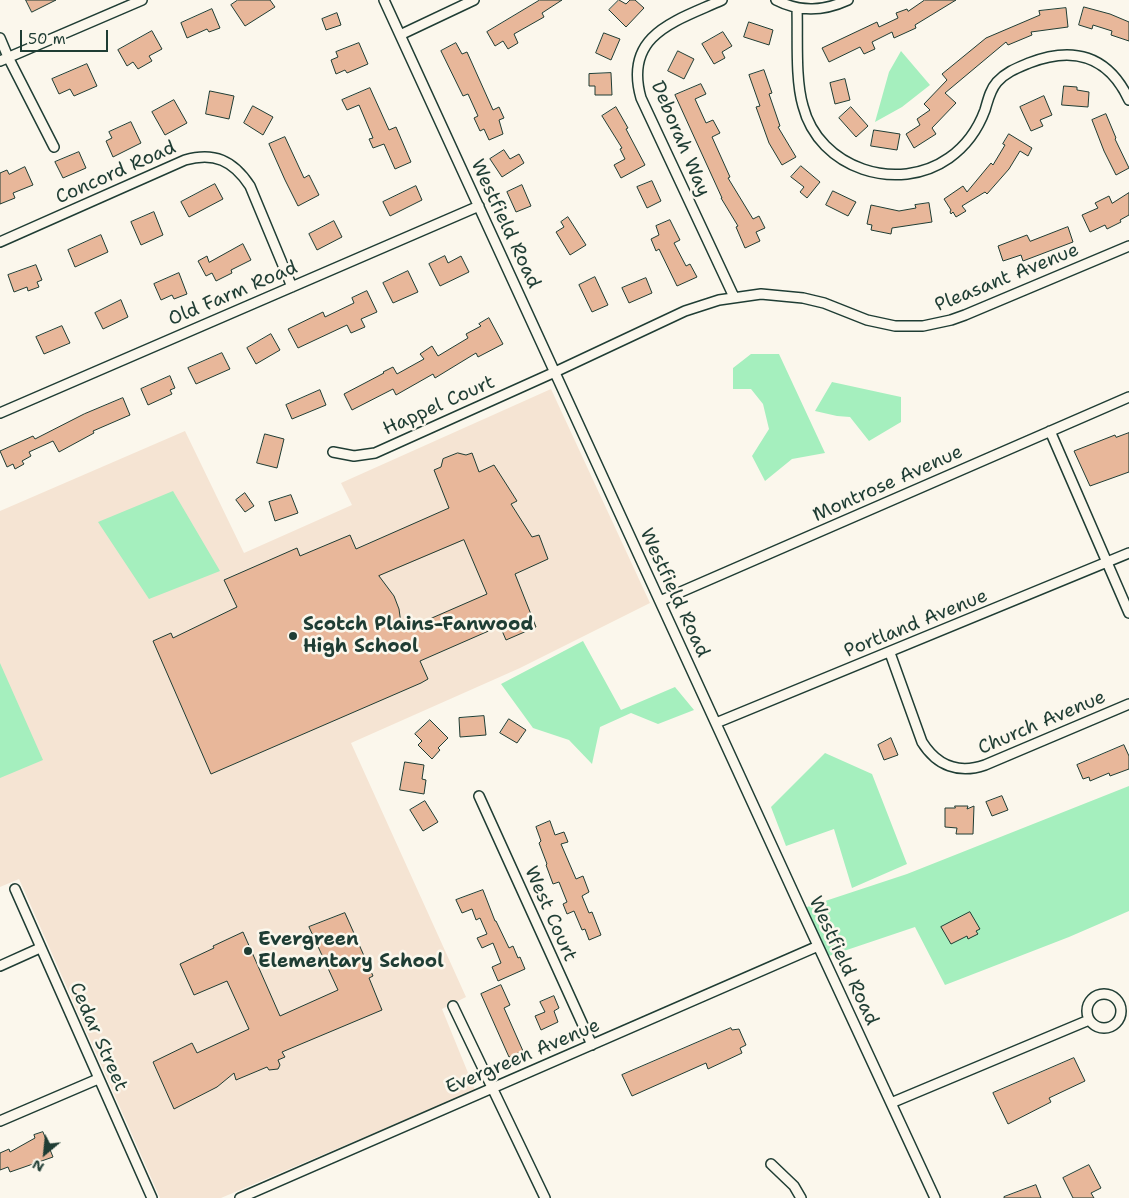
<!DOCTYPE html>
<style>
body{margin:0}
#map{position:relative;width:1129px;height:1198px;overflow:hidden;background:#fbf7ec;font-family:"Shantell Sans",sans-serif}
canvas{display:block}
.north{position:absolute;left:20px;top:1128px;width:50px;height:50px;-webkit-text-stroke:4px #fbf7ec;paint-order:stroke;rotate:208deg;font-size:14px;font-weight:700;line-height:20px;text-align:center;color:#1f3d34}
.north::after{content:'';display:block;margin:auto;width:18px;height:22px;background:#1f3d34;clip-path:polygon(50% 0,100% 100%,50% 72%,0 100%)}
.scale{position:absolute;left:20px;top:30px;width:88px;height:22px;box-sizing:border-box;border:2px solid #1f3d34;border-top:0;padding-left:6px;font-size:15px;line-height:18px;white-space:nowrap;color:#1f3d34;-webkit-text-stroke:4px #fbf7ec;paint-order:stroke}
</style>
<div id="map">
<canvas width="1129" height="1198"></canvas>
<div class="north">N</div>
<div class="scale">50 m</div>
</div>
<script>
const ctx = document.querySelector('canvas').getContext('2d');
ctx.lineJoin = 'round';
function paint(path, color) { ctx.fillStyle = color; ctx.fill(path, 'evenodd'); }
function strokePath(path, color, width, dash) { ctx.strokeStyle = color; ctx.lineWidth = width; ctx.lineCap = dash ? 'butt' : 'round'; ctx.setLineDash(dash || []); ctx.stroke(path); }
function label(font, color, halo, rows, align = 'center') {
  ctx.font = font + ' "Shantell Sans",sans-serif'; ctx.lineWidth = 5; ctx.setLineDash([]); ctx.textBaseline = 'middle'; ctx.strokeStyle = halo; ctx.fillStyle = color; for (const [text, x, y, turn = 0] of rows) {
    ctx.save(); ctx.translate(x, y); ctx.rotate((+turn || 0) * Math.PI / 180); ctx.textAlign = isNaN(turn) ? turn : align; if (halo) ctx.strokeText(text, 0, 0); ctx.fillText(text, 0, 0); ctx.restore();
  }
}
const built = new Path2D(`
 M551,389L650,603L520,668L351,743L466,997L442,1009L475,1090L221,1198H160L19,879L0,887V511L185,431L244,553L352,505L341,483Z`);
const green = new Path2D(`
 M901,51L930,85L902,107L875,122L889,72Z
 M751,354H779L825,453L792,459L765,481L752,456L769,429L763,404L751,389H733V368Z
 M832,382L901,397V422L869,441L850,417L837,416L815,411Z
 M173,491L220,571L149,599L98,522Z
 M583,641L621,710L675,687L694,710L658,724L631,713L600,727L592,764L569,740L533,728L501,684Z
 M0,663L43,760L0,778Z
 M825,753L872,774L907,864L852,888L834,829L786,846L771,807Z
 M1129,786V911L1069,937L945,985L915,927L823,958L801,909L907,874Z`);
const building = new Path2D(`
 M26,0H56L32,12Z
 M238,0H270L275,7L245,26L231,5Z
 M540,0H562L542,13L544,17L514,34L518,43L508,49L503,41L495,46L487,32Z
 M619,0L626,4L630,0H635L644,8L626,27L609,10Z
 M925,0H956L915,25L916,28L894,38L892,32L872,42L875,49L864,54L860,47L829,62L822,48L877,22L879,27L898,18L896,13L907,9L908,11Z
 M1084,7L1110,14L1129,22V41L1111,35L1112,31L1093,25L1092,29L1079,25Z
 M1066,8L1068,27L1031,32L1032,35L1008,45L1006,42L945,93L956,103L932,128L936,134L914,148L906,134L920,125L917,119L930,110L924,104L947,80L942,74L986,38L1040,15L1039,11Z
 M212,9L220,28L209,32L207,29L187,38L181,23Z
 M337,13L341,25L326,30L322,19Z
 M749,22L773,30L769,45L744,37Z
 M152,31L162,49L149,56L152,61L138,69L133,62L127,66L118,50Z
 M723,32L732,46L722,52L725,58L714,64L702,44Z
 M604,33L620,39L611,60L596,53Z
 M359,43L368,64L347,73L345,70L336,74L331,60L338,57L336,52Z
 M456,43L462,54L467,52L493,110L499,107L504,118L499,120L503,134L489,140L484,129L480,131L474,118L478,116L468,94L463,96L441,51Z
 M678,51L694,59L684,79L668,71Z
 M87,64L97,86L74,96L70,89L59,94L52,79Z
 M764,70L772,93L769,94L780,126L778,127L796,157L782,165L769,143L756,107L760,106L749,75Z
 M611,73L612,95H595V86H589V74Z
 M845,79L850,100L835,104L830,83Z
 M701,84L706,94L695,99L706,123L713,120L720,133L712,137L730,177L728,178L753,219L759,216L765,228L756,232L760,241L745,248L736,227L738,226L721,198H722L675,95Z
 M1064,86L1077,87V90L1089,92L1088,107L1062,105Z
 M370,88L389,130L396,127L411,162L395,169L384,144L373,148L369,139L373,138L359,105L347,110L342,100Z
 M210,91L234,96L229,119L206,114Z
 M1044,96L1052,115L1040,120L1043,126L1031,131L1020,107Z
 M174,100L187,123L165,135L152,112Z
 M253,106L273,117L263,135L244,123Z
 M616,107L628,128L626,129L645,165L621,178L614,165L625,159L620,149L622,148L602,116Z
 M851,107L868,126L856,137L839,118Z
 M1106,114L1116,138L1115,139L1129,168L1116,175L1104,151L1092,120Z
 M131,122L141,143L113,157L106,141L112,138L109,132Z
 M874,130L900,134L897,150L871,146Z
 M1009,134L1032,148L1028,156L1020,151L1009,169L987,194L985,192L962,206L966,211L956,217L953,212L951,214L950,212L951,210L944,199L963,186L967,192L991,163L993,165L1005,145L1003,144Z
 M285,137L304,178L309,175L319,195L298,206L285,180L269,144Z
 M504,150L510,159L519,154L524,163L502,177L490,159Z
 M79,152L86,168L63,178L55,162Z
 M801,166L820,182L807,198L800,192L804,187L791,177Z
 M25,167L33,185L13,193L15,198L0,204V173L7,170L9,174Z
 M652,181L661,201L647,208L637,187Z
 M215,184L223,199L189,217L181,202Z
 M522,185L531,206L516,212L507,192Z
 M416,186L422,200L390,216L383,202Z
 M833,191L856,202L848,216L826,205Z
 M1129,193V215L1120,220L1121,222L1107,229L1105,225L1090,232L1082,215L1098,208L1095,203L1109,196L1112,203Z
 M929,203L932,222L892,228L891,234L871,230L872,225L867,224L871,205L899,211L916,208L915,205Z
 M154,212L163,235L141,245L131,222Z
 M568,217L586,245L570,255L556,232L564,227L561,222Z
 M670,220L680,240L674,243L686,266L690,264L697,277L677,286L659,249L656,251L651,239L659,235L656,226Z
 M334,221L342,237L317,250L309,234Z
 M1068,227L1073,242L1023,261L1021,255L1003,261L998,246L1027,235L1030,241Z
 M101,235L108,252L75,267L68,250Z
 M243,244L251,260L231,270L232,273L216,281L212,273L206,276L198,261L207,256L209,262Z
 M445,256L448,263L461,256L469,272L440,286L429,264Z
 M36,265L42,280L37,282L39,287L28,291L27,287L14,292L8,275Z
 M408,271L418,292L393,303L383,283Z
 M179,273L187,294L174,299L172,295L161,300L154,284Z
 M595,277L608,305L592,312L579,285Z
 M646,278L652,293L629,303L622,288Z
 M367,291L377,312L361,319L365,327L351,333L347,325L298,348L288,329L323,312L325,317L354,303L352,298Z
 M121,300L128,317L103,329L95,313Z
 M489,318L503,344L478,357L476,353L435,378L433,374L396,395L393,389L352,410L344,394L384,373L383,372L393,367L397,374L424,359L420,354L432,346L438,356L468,338L466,334L481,326L479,324Z
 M62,326L70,343L44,354L36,337Z
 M271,334L280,350L256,364L247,348Z
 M222,353L230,369L196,384L188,368Z
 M170,376L175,388L170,390L172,394L148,405L141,389Z
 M320,390L326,405L292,419L286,405Z
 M123,398L130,415L93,431L94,433L59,452L53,441L29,452L31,456L22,461L24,464L15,469L13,464L7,467L0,451L33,436L35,439L84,414Z
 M1129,433V472L1090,486L1074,451L1115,435L1116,437Z
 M265,434L284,439L277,468L257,463Z
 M458,453L466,455L472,453L479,472L494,465L517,501L511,504L532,537L539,535L548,559L515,574L536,627L506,640L500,626L420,661L428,679L421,683L211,774L153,641L171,633L173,638L237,607L224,580L297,548L300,556L350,535L356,549L449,508L434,470L441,467L443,459ZM464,540L487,594L402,631L399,609L394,596L379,576Z
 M245,493L254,506L245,512L236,500Z
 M291,495L298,513L275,521L269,502Z
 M484,716L486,735L460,737L459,718Z
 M509,719L526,730L517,743L500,733Z
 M430,720L448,738L438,748L440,750L432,759L418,745L422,741L415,734Z
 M891,738L898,755L884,760L878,745Z
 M1124,745L1129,756V769L1110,776L1109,773L1090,781L1089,777L1083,779L1077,765Z
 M405,762L424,765L422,779L426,780L424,794L400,790Z
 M1002,796L1008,810L992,816L986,802Z
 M425,801L438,822L423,831L410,810Z
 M955,806H968L967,809L974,806L973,834H956L957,828L945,827V808H955Z
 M550,821L555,835L564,832L568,842L561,844L576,879L583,876L589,892L582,896L589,913L592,912L601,935L589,940L585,929L582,930L574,911L567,914L563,904L567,902L559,882L553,884L546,865L547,864L539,843L541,841L536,827Z
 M483,890L495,921H496L509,948L513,946L518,958L520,957L525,969L498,981L492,967L501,963L493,943L482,948L477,938L487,934L480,918L476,920L472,909L462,913L456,900Z
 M970,912L980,929L976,931L978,934L968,939L967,936L951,944L941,927Z
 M345,913L373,976L369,978L382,1010L282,1052L285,1057L278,1060L280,1065L278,1069L269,1070L267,1067L236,1080L234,1073L217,1087L174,1109L153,1062L192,1043L197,1053L249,1029L227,981L194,995L180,964L214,948L213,946L243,932L280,1016L338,990L309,927Z
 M501,985L510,1005L504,1008L523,1051L509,1057L481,994Z
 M554,996L559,1008L554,1011L558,1022L541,1030L535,1016L545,1012L540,1002Z
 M731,1028L732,1030L739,1029L746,1045L740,1048L742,1053L708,1069L706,1063L632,1096L622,1075Z
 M1074,1058L1085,1081L1049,1098L1051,1102L1008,1124L993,1093Z
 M43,1132L53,1157L10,1172L8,1167L0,1170V1153L9,1149L10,1152L35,1138L34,1135Z
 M1089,1165L1101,1188L1091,1193L1094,1198H1073L1063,1178Z
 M1036,1185L1041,1198H1004V1197Z`);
const minor = new Path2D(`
 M384,0L801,909L935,1198
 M722,0C676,21 623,34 641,98L734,297
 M776,0C801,13 824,11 848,0
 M797,8C798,37 795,79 803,106C819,169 898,194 949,158C966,146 978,129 985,110C988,100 990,90 997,82C1006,72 1017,68 1029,63C1073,46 1108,55 1129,100
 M400,35L474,0
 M0,38L8,57L54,147
 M0,61L142,0
 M0,242L185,160C214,152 233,160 250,186L292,287
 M0,413L479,206
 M1050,431L1129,613
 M333,452L354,456L375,453L555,372L685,311L719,300L761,294L803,298L824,303L867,320L895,326H923L951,320L965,315L1129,246
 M660,601L1129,397
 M890,653L922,742C937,766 959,774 985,765L1129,704
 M716,723L1129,553
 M479,796L592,1045
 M15,889L152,1198
 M0,966L40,948
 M1087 1011a17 17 0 1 1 34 0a17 17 0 1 1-34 0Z
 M453,1006L545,1198
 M891,1103L1089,1020
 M0,1121L98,1079
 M771,1164L794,1186L801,1198
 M240,1198L818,946`);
const markers = [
 [293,636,5,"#1f3d34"],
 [248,951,5,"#1f3d34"]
];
const streetNames = [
 ["Deborah Way",680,139,67],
 ["Concord Road",116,173,-24],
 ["Westfield Road",505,224,65],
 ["Pleasant Avenue",1007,278,-22],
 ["Old Farm Road",233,294,-23],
 ["Happel Court",439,406,-24],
 ["Montrose Avenue",888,484,-24],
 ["Westfield Road",674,593,65],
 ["Portland Avenue",916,624,-22],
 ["Church Avenue",1042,723,-23],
 ["West Court",550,914,66],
 ["Westfield Road",843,961,65],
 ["Cedar Street",98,1037,66],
 ["Evergreen Avenue",523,1057,-23]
];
const poiNames = [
 ["Scotch Plains-Fanwood",303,625],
 ["High School",303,647],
 ["Evergreen",258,940],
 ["Elementary School",258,962]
];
paint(built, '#f5e4d3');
paint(green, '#a5efbe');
paint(building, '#e8b79a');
strokePath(building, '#1f3d34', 1);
strokePath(minor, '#1f3d34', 12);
strokePath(minor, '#fbf7ec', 9);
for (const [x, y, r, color] of markers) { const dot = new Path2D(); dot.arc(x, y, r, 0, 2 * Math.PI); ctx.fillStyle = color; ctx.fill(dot); strokePath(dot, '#fbf7ec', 2); }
label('19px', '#1f3d34', '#fbf7ec', streetNames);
label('bold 19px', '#1f3d34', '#fbf7ec', poiNames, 'left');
</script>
